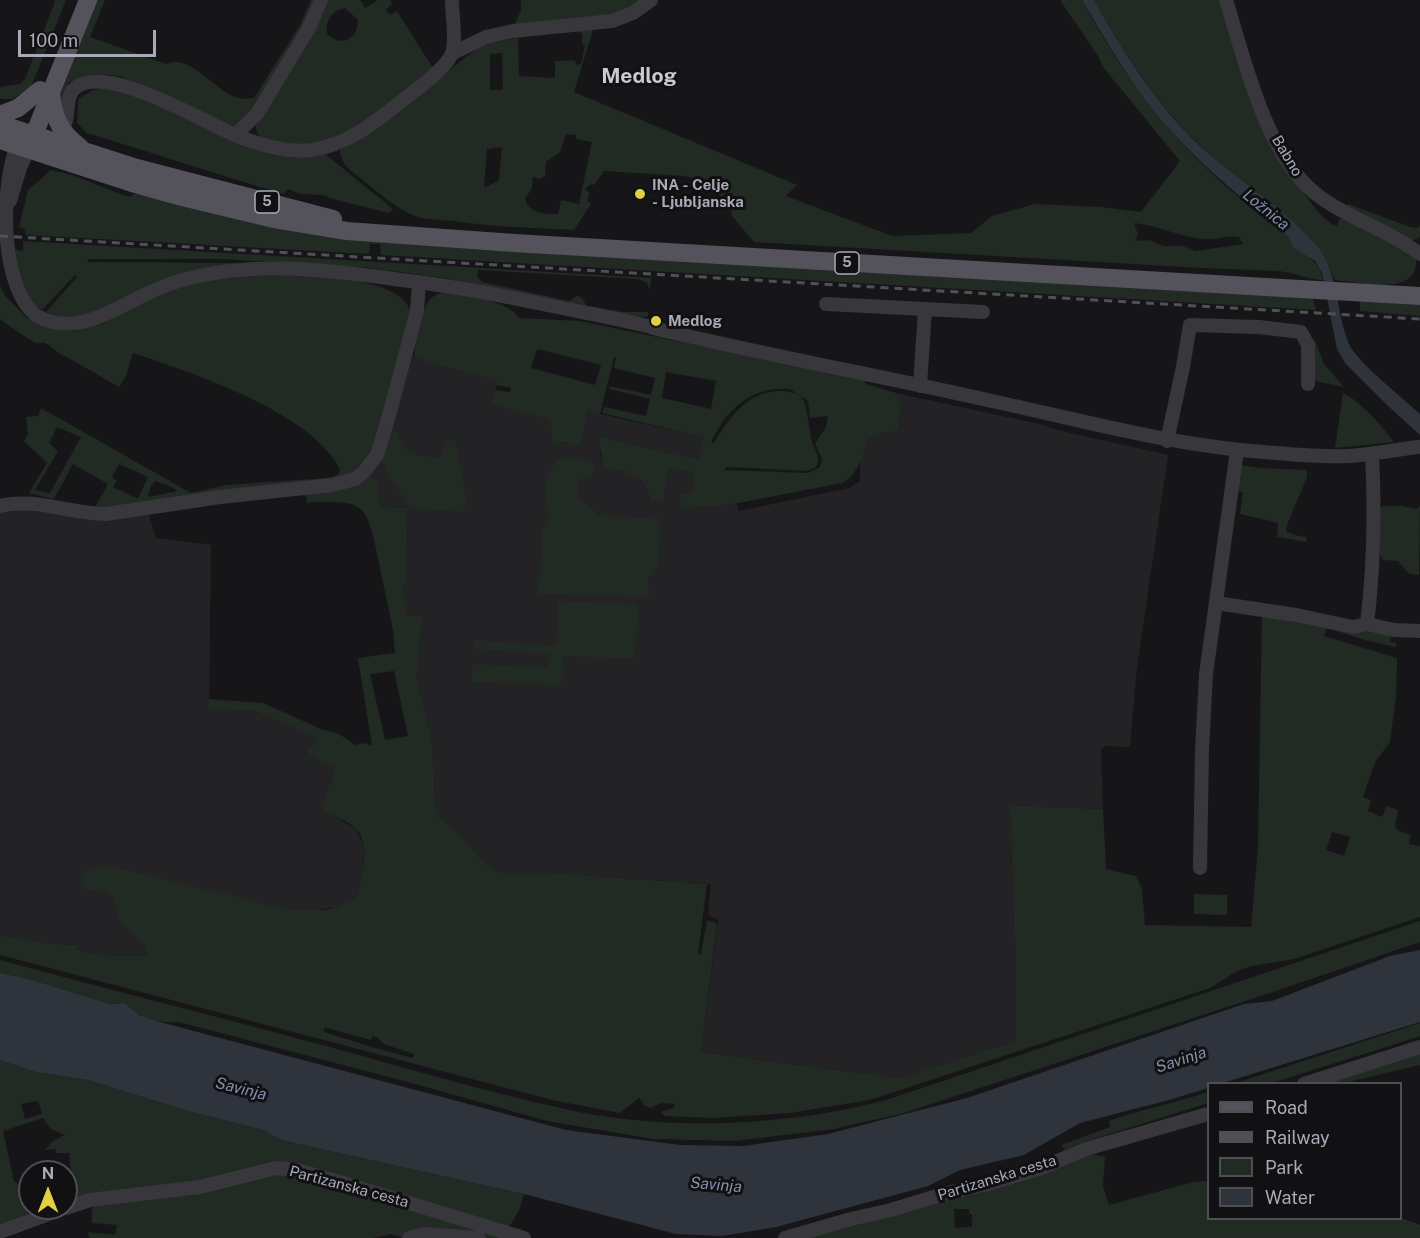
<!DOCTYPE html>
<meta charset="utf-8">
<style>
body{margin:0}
#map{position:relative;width:1420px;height:1238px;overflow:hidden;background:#161618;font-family:"Public Sans",sans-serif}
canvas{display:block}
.legend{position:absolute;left:1207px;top:1082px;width:195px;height:138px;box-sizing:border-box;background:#111113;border:2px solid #4e4e54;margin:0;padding:8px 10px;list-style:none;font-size:18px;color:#a9aab6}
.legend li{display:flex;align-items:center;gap:12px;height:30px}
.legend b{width:30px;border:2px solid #4e4e54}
.north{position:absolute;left:18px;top:1160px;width:60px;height:60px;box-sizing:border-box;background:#111113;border:2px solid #4e4e54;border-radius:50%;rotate:0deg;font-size:16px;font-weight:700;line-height:24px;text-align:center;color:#a9aab6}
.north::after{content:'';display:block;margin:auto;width:21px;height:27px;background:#e2cf44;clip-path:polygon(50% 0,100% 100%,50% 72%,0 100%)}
.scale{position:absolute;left:18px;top:30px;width:138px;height:27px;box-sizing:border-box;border:3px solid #a9aab6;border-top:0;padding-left:8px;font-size:18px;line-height:21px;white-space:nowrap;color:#a9aab6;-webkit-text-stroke:4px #111113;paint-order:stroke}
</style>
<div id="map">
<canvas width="1420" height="1238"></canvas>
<ul class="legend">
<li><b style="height:8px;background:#54535b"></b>Road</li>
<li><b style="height:8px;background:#505157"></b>Railway</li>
<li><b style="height:16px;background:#222a24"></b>Park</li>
<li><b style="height:16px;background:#2f343c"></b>Water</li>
</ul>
<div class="north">N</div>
<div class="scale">100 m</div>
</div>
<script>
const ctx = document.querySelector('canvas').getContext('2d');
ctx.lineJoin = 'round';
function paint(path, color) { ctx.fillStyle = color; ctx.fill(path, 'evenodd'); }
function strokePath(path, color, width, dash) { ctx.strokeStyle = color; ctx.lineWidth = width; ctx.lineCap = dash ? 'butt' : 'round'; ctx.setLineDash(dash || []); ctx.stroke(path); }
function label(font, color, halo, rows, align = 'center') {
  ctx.font = font + ' "Public Sans",sans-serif'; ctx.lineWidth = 6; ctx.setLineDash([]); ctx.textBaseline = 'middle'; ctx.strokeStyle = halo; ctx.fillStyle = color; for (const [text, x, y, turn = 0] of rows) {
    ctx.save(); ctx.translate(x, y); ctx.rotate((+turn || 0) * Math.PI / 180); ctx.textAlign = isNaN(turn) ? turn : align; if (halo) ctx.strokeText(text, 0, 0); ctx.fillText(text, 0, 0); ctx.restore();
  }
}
const built = new Path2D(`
 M411,356L419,357L434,364L498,381L492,405L550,420L551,442L560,444L569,442L573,446L580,443L587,411L703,437L698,459L600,437V454L605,468L627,471V474L637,477L648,489L650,501L664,502L668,467L693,472L692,494H679L690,508L737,504L739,511L849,488L860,481V459L869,439L885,432H895L899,427L901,404L896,393L1044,425L1053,429L1168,455L1136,675L1130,747L1105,746L1101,750L1103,809L1010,805L1016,992L1015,1041L899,1078L701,1052L718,920L708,915L711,884L551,873H505L495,870L485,863L468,843L438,815L435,804L433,745L417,680L422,616L407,615L402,591V585L406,584L408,508L380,507L378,481L367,473Z
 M30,505L148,512L156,538L211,545L209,708L254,711L320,739L318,760L335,766L322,805L345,823L355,828L364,846L363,874L357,897L336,907L311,911L291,910L240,898L148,956L96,955L77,949V945L45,943L0,935V511Z`);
const green = new Path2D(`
 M54,0H66L31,87L12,99H0V87L20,84L25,79L55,2Z
 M93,0H105L90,37L166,64C189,53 214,89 235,97C241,99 248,99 254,98L300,25L311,0H316L311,13L253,112L234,126L226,125L122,77C103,72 86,76 68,83L66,108L58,100Z
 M327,0H360L365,8L378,0H390L392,4L386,9L390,15L397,11L434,70C394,102 353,142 300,146C291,147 281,144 272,142C262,140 255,135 256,124ZM345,8L358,20C358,39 342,48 327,34C325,21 331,11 345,8Z
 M521,0H646L608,19L517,28L515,24L521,10Z
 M1060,0H1082C1123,77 1176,147 1245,202C1257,212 1278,223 1288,235C1291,239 1291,243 1295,246C1308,257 1320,263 1323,280C1308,279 1295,273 1279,271L1202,268L754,242L732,216L731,210L739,202L733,196L729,198L725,194L721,197C710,185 700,180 685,176L604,171L594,185L591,184L585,189L590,193L587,200L591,204L574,230C534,228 494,227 454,221C443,220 429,220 418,217C398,210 380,194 364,181C353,172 341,166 340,150L344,146L444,74L483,44L518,38L519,76L555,78V61L575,60L576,65L581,64L585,45L582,44V33L577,32L578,29L593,30L574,92L797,185L786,196L892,236L971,233L992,216L1035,204L1101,207L1141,212L1180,161L1103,67L1098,56ZM502,53L503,90H490V54ZM566,134L576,135V139L592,142L579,204L561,200L558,214C544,214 530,214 525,199L532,188L533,177L540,179L545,176L546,162L560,152ZM502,147L499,180L487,187H484L487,149ZM1134,223C1159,225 1181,238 1205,239C1216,240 1225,235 1239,237L1243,244L1196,251L1183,246H1164L1149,240L1135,241L1138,234Z
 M1094,0H1221L1297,184C1309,198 1320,220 1337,226L1339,219C1361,217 1397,246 1416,258C1420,298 1360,282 1335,280C1319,238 1280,213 1246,185C1229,172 1213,158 1198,143C1157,105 1121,48 1094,0Z
 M101,89H115L150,101L214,131L325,154L393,209L389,213L333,199L323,195L300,194L288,189L284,194C218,175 153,153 87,133L77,123L78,99L93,90Z
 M51,170L72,175L123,195L131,197L133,194L150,195L244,219L1312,296L1316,310L381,255L380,244H370L369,254L26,235L24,228L19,227L28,190Z
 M1348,204L1410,227L1416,228L1420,226V237L1412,241L1346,207Z
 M23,241L651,278L650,290L647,283L638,279L478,270L477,276L482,282L569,301L577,296L581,297L587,306L623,312H648V317L621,316L444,278L370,268L223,259H87L89,263L95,262L234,263V264L116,303L88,315L66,318L46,312L77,277L75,275L42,310L25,297L11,249L23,251Z
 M284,275C315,277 400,276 411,312L376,441L366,464L348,478L125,507L95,508L108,484L73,464L54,499L29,493L47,463L24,441L28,434L26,417L38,416L41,408L191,493L226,485L327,478C334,477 338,476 340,469C310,411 192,373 133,353L126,376L119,387L65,356C55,353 53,346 45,343C42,342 39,344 36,343C31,341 3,322 0,319V286L6,297L27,318L61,331H76L102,324L157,296L186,285L230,276ZM57,427L81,437L50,493L35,490L58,451L49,443ZM119,464L148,477L138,499L113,487L117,480L112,477ZM155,481L174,488L177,491L148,497L150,488Z
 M443,292C463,296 509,300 519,318L579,321L862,379L866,384L896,393L901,404L899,427L895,432H885L869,439C863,454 857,477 842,483L728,505L690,508L681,504L679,494H692L693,472L668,468L664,502L650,501C648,486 642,478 627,474V471L605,469C602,457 599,450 600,437L698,459L703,437L602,413L604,407L646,416L650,399L609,389L610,386L651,395L655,378L614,368L616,358L614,357L600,414L587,411C585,418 585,447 574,446C571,446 569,443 566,442L555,445L551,442L550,420L491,405L495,390L510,392L511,388L497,385V381L434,364L415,357C412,346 422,313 428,302C431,297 437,294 443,292ZM537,349L601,365L595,385L531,368ZM666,372L716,381L711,409L662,398ZM790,389L808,401L810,418L828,416L826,427L815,444L822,458L820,467L808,473L725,470L726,467L807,471L816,467C822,458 814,450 812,441C809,430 808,405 801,397C796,392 786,391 779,391C747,392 729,418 714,443L711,442C728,408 750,387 790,389Z
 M1360,300L1420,302V316L1360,311Z
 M1314,338L1324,364L1344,387L1315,381Z
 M1343,393C1359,400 1383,427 1394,442L1335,448Z
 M389,430L396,431C404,457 412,454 437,458L440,457L445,442L451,439L456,441L467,504L463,512L408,508L406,585H402L407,615L422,616L417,680L433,745L435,804L438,815L468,843L485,863L495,870L505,873H551L707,884L698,954H701L707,920L717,923L701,1052L899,1078L1015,1041L1016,992L1010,805L1103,809L1106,869L1136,876L1142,889L1145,925L1251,927L1258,848L1262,612L1391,635L1390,642L1396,643V647L1365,640L1327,628L1324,636L1397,658L1396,696L1390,742L1375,762L1363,797L1371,800L1368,811L1382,817L1386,806L1398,810L1395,827L1399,831L1411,835L1409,844L1420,846V917L1294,959L1251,966L1237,971L1210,988L870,1100L790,1113L712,1118L665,1116L660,1112L673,1108L675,1104L661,1103L651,1108L644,1105L639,1098L620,1113L552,1100L0,955V935L45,943L77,945V949L96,955L148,956C146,941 130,934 121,922C116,915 117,901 111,896C105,890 92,889 84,890L82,876L88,868L110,866L291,910H326L336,907L357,897C362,879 372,841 354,827C346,820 333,816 324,811L322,805L335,767L318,760L309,755L308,749L319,739L254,711L209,709V699L263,703L321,729L339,734L355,745L366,743L372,746L358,658L395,653L393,630L373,535C365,507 359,502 330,502C322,502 314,501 307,503L306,493L367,473L378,481L380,507L408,508C402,492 382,471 382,454C382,447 387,438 389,430ZM394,671L408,736L385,740L370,674ZM1332,832L1350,837L1344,856L1326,850ZM324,1027L371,1040L372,1036L378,1038L384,1044L414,1054L413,1058L375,1048L324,1032Z
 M571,458L587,460L594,465V472L590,476L583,478L577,482C575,504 587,499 597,515L660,519L659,562L654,575L648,577L650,597L538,594L543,525L548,527C550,503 537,479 558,459Z
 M1239,465L1260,468L1307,470V477L1287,525L1286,531L1294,535L1306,537L1307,542L1277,537L1278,523L1240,514L1243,492L1236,491Z
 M1383,506H1402L1416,509L1420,506L1419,575L1409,574L1398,561L1383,560L1378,553V510Z
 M558,601L638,604L635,659L563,656L564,679L560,685L471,682L473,664L549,668L548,654L474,649L475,640L556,646Z
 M1194,894L1227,895V915L1194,914Z
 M1420,921V942L1273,992L904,1113L834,1129L735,1141L653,1139L547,1121L419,1085L179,1022C166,1023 152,1021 140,1015C126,1009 128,1000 110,1004L29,979L0,973V960C107,989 215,1016 322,1045C403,1067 483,1091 565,1109C665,1132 788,1126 886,1100Z
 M1420,1023V1036L1411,1039L1272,1083H1236Z
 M1420,1052V1065L1344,1083L1322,1084Z
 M0,1060L36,1072L88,1080L188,1111L263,1130L281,1140L524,1194L519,1211L507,1230L299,1167L96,1194L92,1192L84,1199L66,1205V1172H62L71,1171L69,1153H56V1149L45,1150L53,1141L65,1135L51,1129L43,1118L3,1131L14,1181L18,1184L28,1214L27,1218L0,1228ZM38,1101L42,1114L25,1119L21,1104Z
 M1208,1092V1103L1084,1142L1065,1150L1061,1145L1110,1127L1109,1121C1142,1109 1175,1103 1208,1092Z
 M1087,1153L1105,1157L1103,1186L1109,1205L1193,1182L1208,1181V1218H1401L1420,1225V1238H800ZM954,1209H969V1214H972V1227L955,1228Z
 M279,1172L514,1238H403L391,1234L374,1238H89L88,1232L115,1235L117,1225L92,1223V1205Z`);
const water = new Path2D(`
 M1082,0H1094C1122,50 1156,104 1198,144C1235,179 1282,206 1316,245C1340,274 1335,311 1349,344C1356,361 1404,399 1420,414V435L1387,405L1345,363L1337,349L1322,273L1315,261L1293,247L1288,236C1248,203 1207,171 1172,132C1136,93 1109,46 1082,0Z
 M1420,950V1022L1223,1083L1208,1084V1088L1169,1100L1080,1123L1024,1155L960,1170L928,1186L776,1227L722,1236L676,1234L524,1194L281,1140L263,1130L188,1111L88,1080L36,1072L0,1060V973L29,979L110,1004L124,1003L139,1015L160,1022L566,1130L680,1145L743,1146L828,1134L967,1098L1244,1004L1272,1001L1390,956Z`);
const minor = new Path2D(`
 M1226,0C1245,61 1266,158 1320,197C1351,220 1389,230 1420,254
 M453,53L486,37L513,31L612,21L633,13L651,0
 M66,121C68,112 67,97 73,90C102,59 205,123 237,136C261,145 286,153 312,150C346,145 373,124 399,103C413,92 450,67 453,50C456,34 452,16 452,0
 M235,135L257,114L309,28L321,0
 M17,145C0,190 0,288 37,316C75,336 108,313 142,296C158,288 176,281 194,277C264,260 340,272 410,281C458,287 505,296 552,306C581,312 610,317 639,324C649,326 659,330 670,332C777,357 885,377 992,401C1089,422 1177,447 1276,453C1300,455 1324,457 1348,456C1373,455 1396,449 1420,447
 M10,201L20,168L28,150
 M826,304L925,309
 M920,386L925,309L983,312
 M1167,441L1183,367L1190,325L1259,327L1301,332L1308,345V384
 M1372,454C1375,511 1374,567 1367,624L1394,630L1420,631
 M0,506C34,497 71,514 106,514L220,497L333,485L355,479L364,472L377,455L388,419L417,311L419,282
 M1216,603L1296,615L1353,627L1367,624
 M1200,868L1202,751L1206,674L1237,451
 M1304,1084L1420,1047
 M66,1208L90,1200L200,1187L276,1168L297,1170L340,1182L524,1238
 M0,1232L65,1208
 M409,1238L424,1234L479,1238
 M785,1238L851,1219L891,1210L947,1193L988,1184L1041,1168L1086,1149L1208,1114`);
const major = new Path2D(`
 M51,93C53,116 60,133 80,147
 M0,115L18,108L40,90
 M0,124L137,168L333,219
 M0,140L132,183L182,197L274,219L347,231L514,243L1420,296
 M30,145L88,0`);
const rail = new Path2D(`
 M0,236L1420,319`);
const markers = [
 [640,194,6,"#e2cf44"],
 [656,321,6,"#e2cf44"]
];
const shields = [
 [267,202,24],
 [847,263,24]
];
const shieldNames = [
 ["5",267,202],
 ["5",847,263]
];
const streetNames = [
 ["Babno",1287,156,59],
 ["Partizanska cesta",997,1178,-17],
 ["Partizanska cesta",349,1187,15]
];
const poiNames = [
 ["INA - Celje",652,185],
 ["- Ljubljanska",652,202],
 ["Medlog",668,321]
];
const waterNames = [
 ["Ložnica",1266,210,39],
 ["Savinja",1181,1060,-18],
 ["Savinja",241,1089,14],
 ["Savinja",716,1185,5]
];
const districtNames = [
 ["Medlog",639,77]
];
paint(built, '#232224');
paint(green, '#222a24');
paint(water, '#2f343c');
strokePath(minor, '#38373c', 14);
strokePath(major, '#54535b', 18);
strokePath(rail, '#505157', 3, [8, 6]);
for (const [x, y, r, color] of markers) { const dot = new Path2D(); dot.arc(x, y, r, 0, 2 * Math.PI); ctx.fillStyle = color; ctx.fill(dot); strokePath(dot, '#111113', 2); }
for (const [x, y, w] of shields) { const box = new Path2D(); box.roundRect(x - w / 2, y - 11, w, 22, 4.5); ctx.fillStyle = '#111113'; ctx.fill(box); strokePath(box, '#a9aab6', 1.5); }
label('bold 14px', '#a9aab6', null, shieldNames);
label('15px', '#a9aab6', '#111113', streetNames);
label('bold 15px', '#a9aab6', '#111113', poiNames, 'left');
label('italic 16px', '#8391ae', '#111113', waterNames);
label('bold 21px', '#cacad3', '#111113', districtNames);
</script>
